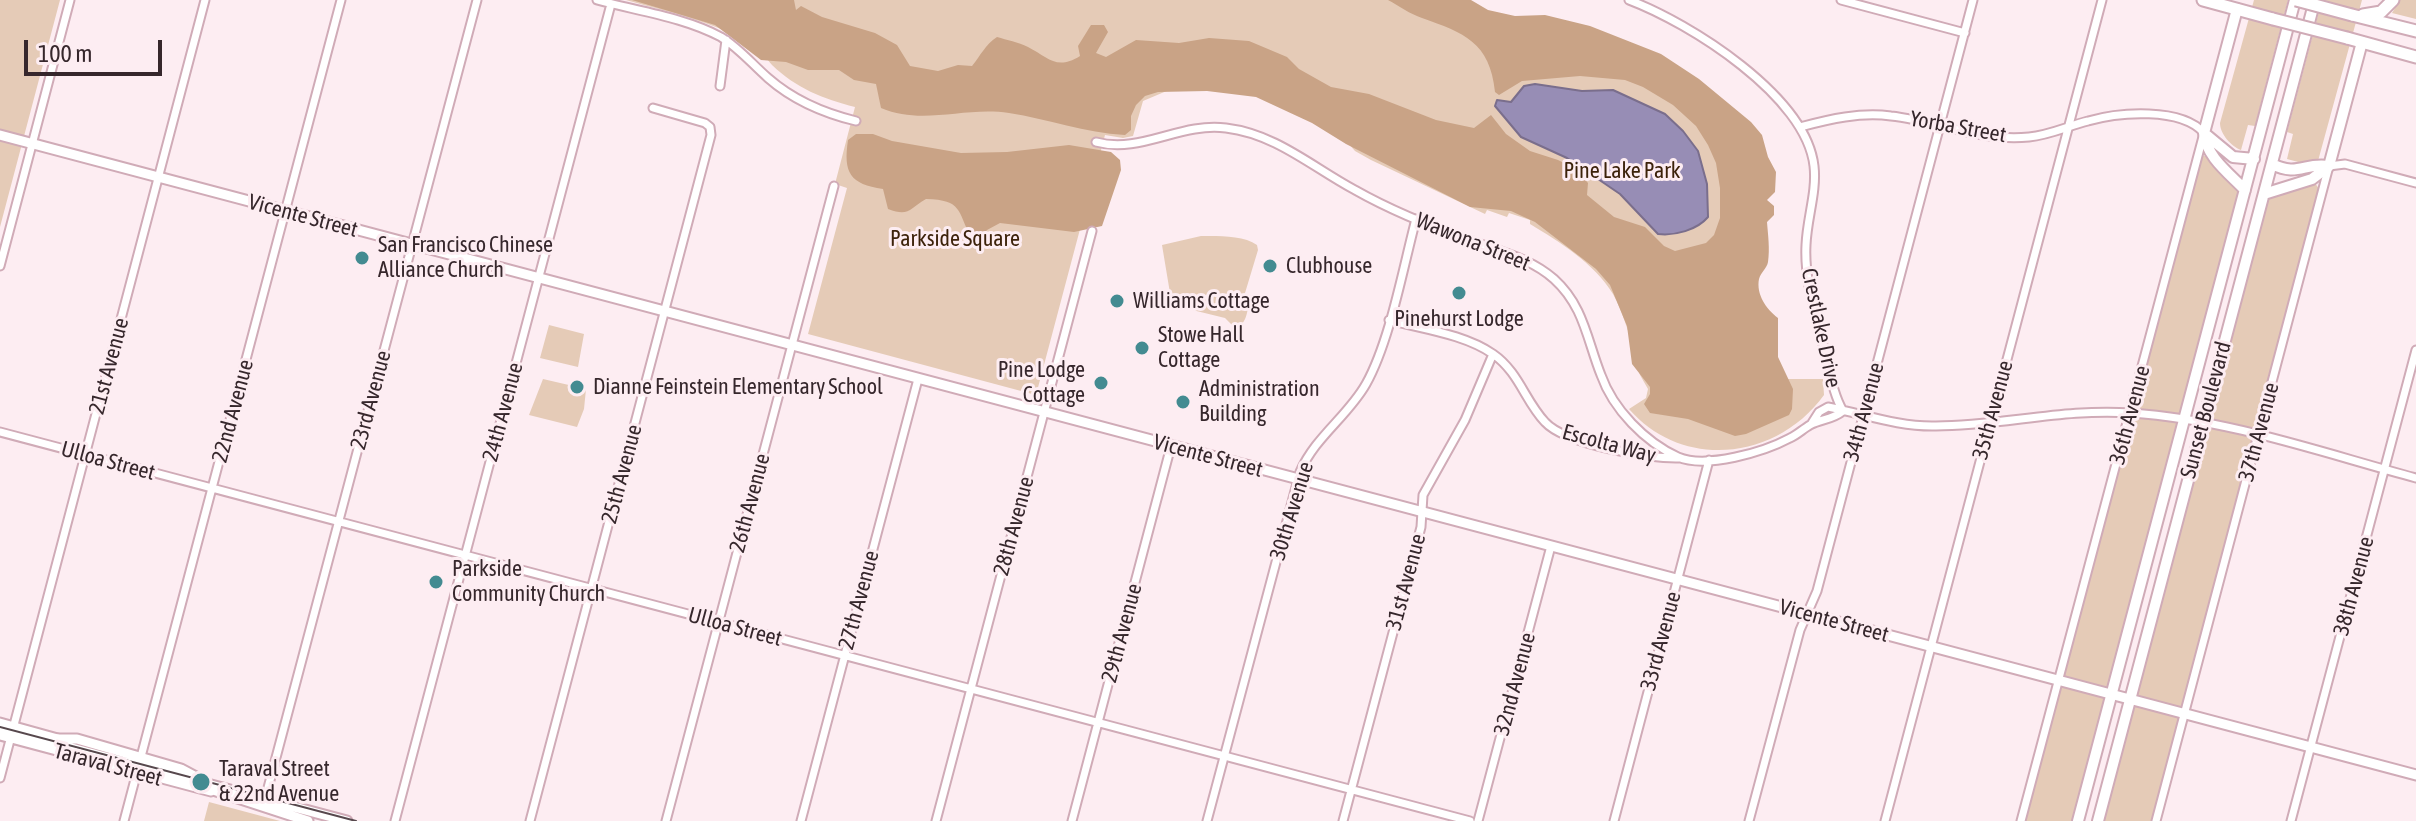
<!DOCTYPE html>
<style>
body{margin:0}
#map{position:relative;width:2416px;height:821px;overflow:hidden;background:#fdedf2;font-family:"Asap Condensed",sans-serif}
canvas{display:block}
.scale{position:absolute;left:24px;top:40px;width:138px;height:36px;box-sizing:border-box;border:4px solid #36272c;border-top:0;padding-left:10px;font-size:24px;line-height:28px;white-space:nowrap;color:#36272c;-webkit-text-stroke:6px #fdedf2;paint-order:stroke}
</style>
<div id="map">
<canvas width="2416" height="821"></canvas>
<div class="scale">100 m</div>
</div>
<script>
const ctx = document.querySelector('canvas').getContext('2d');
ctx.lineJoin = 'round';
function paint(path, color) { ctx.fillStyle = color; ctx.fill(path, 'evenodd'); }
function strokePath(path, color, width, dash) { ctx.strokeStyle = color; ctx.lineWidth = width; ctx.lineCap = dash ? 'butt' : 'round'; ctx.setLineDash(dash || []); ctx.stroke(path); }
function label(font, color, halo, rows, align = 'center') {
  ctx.font = font + ' "Asap Condensed",sans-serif'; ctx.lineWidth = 6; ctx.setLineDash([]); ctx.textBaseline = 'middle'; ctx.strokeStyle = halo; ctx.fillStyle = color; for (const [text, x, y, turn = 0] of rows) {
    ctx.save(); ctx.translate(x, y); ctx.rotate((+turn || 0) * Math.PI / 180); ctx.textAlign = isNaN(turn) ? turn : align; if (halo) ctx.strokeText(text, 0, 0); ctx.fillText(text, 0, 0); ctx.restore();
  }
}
const green = new Path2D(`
 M0,0H60L0,227Z
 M626,0H1458L1614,58L1712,128L1778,379H1823L1824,395C1777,460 1683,471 1629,409L1646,398L1648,389L1640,375L1633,356L1636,354C1629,335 1623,312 1613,294C1594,263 1560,242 1530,224V220L1509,213L1507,217L1487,210L1485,214L1371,160L1355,151L1347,142L1257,90H1169L1143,101L1133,136L1123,138L1105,135L1036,395L808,334L847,188L835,184L855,107C823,99 796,88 772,65C765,57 760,47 751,42C711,22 669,12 626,0Z
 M2254,0H2288L2255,126L2248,125L2241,150C2231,146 2220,134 2220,123Z
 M2322,0H2362L2318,161L2302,163L2287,159L2293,134L2287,132Z
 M2400,0H2416V19L2392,13Z
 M2199,154L2217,160L2245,190L2078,821H2021Z
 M2312,179L2322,193L2155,821H2098L2264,194Z
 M1201,236C1218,236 1243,235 1257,245L1258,250L1245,293L1250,299C1247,310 1247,327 1234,327L1225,318L1172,305L1162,245Z
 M549,325L584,334L578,367L540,358Z
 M543,379L586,389L584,409L577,427L529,415Z
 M209,802L280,821H204Z`);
const forest = new Path2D(`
 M632,0H794L796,10L801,6L822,17L875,33L897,45L910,66L938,71L958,65L972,66C981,55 985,45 997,37C1007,40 1018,42 1028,47C1048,57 1056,71 1080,56L1078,46L1091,25H1104L1108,32L1096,53L1106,57L1136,40L1179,43L1209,38L1249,41L1287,57L1299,69L1331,87L1369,94L1436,120L1474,128L1491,115L1506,134L1530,151L1558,160L1574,168L1588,183L1587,195L1614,217L1645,227L1664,246L1675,251L1706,243L1714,235L1720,218V188L1716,163L1708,145L1696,126L1673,105L1643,87L1625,80L1580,76L1522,81L1499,95L1495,92C1490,42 1464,33 1422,18C1410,14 1399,6 1388,0H1471L1488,10L1515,16L1545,15L1590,26L1661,54L1699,79L1751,122L1762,135L1768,157L1776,172L1775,192L1767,200L1774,206V215L1767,222C1768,235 1770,249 1768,262C1767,268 1761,272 1759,279C1756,294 1766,309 1778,318V357L1793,389L1792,409L1789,415L1746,434L1735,436L1688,419L1650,413L1644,404L1650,394V387L1632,364L1627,326L1610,285L1596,269L1535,222L1511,211L1470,207L1346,144L1312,123L1256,97L1207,91L1158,92L1145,96L1136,105L1131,116V130L1125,135C1085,133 1048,119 1009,113C965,106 923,126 881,108L876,84L854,80L839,70H808L786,62L761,60L715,25Z
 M856,134H873L892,141L961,153L1007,152L1069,145L1111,152L1120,160L1121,170L1102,226L1074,232L1000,223L987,230L980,239L971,237C957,211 963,200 926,199C909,209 909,217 888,209L883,189C850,184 843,173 848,140Z`);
const water = new Path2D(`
 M1535,84L1582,91L1613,90L1665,114L1683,131L1698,151L1707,184L1708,217C1697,230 1675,236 1658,234L1620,194L1567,158L1521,137L1495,106L1497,100L1511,102L1524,86Z`);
const minor = new Path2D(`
 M597,0C637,11 684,17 721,37C739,48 752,64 768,78C793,100 823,113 856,121
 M1629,0C1690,23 1806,96 1814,166C1817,192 1807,218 1806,245C1804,282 1817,318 1825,353C1830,372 1833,394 1843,411
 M1841,0L1965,33
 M720,86L726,40
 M1800,127C1830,119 1860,112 1891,116C1938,121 1980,142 2029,137C2050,135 2068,126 2088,121C2119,112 2181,107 2204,133L2021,821
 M1096,142C1141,154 1180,122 1226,128C1276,134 1312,167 1355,190C1392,211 1432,227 1472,241C1501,252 1530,258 1554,279C1584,306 1587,340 1601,375C1613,409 1645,442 1678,457C1706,469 1764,452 1790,438C1797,435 1803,429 1810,425C1821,419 1832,420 1843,411
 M0,266L70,0
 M1389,320C1422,329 1464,334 1493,354C1519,372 1525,401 1545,422C1565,444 1649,459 1679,458
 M1812,423L1819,412L1828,407C1864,414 1898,427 1936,426C2001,426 2065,408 2131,413C2227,419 2323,453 2416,478
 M0,432L1470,821
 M0,722L58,738
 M0,736L211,792
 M0,778L205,0
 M265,799L477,0
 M124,821L341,0
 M395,821L611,4
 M530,821L711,135L710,127L705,123L653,108
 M666,821L834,186
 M801,821L918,379
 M936,821L1092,231
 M1072,821L1171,446
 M1207,821L1300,472C1315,437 1348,416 1366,384C1390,341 1403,268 1416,219
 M1343,821L1421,527L1423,495L1465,420L1493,354
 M1478,821L1551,546
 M1614,821L1709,460
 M1749,821L1800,630L1817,591L1973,0
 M1885,821L2102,0
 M2156,821L2329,166L2345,164L2416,183
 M2291,821L2416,350`);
const tertiary = new Path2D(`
 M0,135L2416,775
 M0,729L347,821
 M53,739H77L181,769L196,777
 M207,788L308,821`);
const secondary = new Path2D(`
 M2237,9L2204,133C2206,157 2230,174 2245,190
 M2204,133L2233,157L2254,159
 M2272,164C2298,177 2304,162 2329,166
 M2329,166L2362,42
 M2264,194L2312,179L2329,166
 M2078,821L2295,0
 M2098,821L2315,0`);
const primary = new Path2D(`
 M2203,0L2273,19
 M2352,15L2416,31
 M2363,15L2381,12L2393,0
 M2347,38L2416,57`);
const tram = new Path2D(`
 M0,727L356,821`);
const primaryBridge = new Path2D(`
 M2296,0L2352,15
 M2273,19L2347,38`);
const markers = [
 [362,258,8,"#438b91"],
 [1270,266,8,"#438b91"],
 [1459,293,8,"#438b91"],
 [1117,301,8,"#438b91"],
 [1142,348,8,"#438b91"],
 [1101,383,8,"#438b91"],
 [577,387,8,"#438b91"],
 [1183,402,8,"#438b91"],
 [436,582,8,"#438b91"],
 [201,782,10,"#438b91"]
];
const streetNames = [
 ["Yorba Street",1958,127,10],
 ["Vicente Street",303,216,15],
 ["Wawona Street",1473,242,22],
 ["Crestlake Drive",1821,328,78],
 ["21st Avenue",109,366,-75],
 ["23rd Avenue",371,400,-75],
 ["35th Avenue",1993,410,-75],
 ["Sunset Boulevard",2206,410,-75],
 ["22nd Avenue",233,411,-75],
 ["24th Avenue",503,412,-75],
 ["34th Avenue",1864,412,-75],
 ["36th Avenue",2130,415,-75],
 ["37th Avenue",2259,432,-75],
 ["Escolta Way",1609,444,15],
 ["Vicente Street",1208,456,15],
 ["Ulloa Street",108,461,15],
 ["25th Avenue",622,474,-75],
 ["26th Avenue",750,503,-75],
 ["30th Avenue",1292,511,-73],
 ["28th Avenue",1014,526,-75],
 ["31st Avenue",1406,582,-75],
 ["38th Avenue",2354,586,-75],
 ["27th Avenue",859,600,-75],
 ["Vicente Street",1834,621,15],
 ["Ulloa Street",735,627,15],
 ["29th Avenue",1122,633,-75],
 ["33rd Avenue",1661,641,-75],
 ["32nd Avenue",1515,684,-75],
 ["Taraval Street",108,765,15]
];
const parkNames = [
 ["Pine Lake Park",1622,171],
 ["Parkside Square",955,239]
];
const poiNames = [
 ["San Francisco Chinese",378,245],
 ["Alliance Church",378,270],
 ["Clubhouse",1286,266],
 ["Williams Cottage",1133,301],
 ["Pinehurst Lodge",1459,319,"center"],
 ["Stowe Hall",1158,335],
 ["Cottage",1158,360],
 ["Pine Lodge",1085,370,"right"],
 ["Cottage",1085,395,"right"],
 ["Dianne Feinstein Elementary School",593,387],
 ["Administration",1199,389],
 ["Building",1199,414],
 ["Parkside",452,569],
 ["Community Church",452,594],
 ["Taraval Street",219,769],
 ["& 22nd Avenue",219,794]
];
paint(green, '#e5cbb7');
paint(forest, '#c9a386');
paint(water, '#978db5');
strokePath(water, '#7a6e8c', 2);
strokePath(minor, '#d0abb7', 11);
strokePath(tertiary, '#d0abb7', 13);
strokePath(secondary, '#d0abb7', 14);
strokePath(primary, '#d0abb7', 15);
strokePath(minor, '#fff', 7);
strokePath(tertiary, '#fff', 9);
strokePath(secondary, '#fff', 10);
strokePath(primary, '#fff', 11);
strokePath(tram, '#57484d', 2);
strokePath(primaryBridge, '#d0abb7', 15, []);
strokePath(primaryBridge, '#fff', 11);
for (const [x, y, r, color] of markers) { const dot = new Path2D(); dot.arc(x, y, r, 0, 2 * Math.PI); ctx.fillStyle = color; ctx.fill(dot); strokePath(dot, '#fdedf2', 3); }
label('22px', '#36272c', '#fdedf2', streetNames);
label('22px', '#3c220a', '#fdedf2', parkNames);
label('22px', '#36272c', '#fdedf2', poiNames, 'left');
</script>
